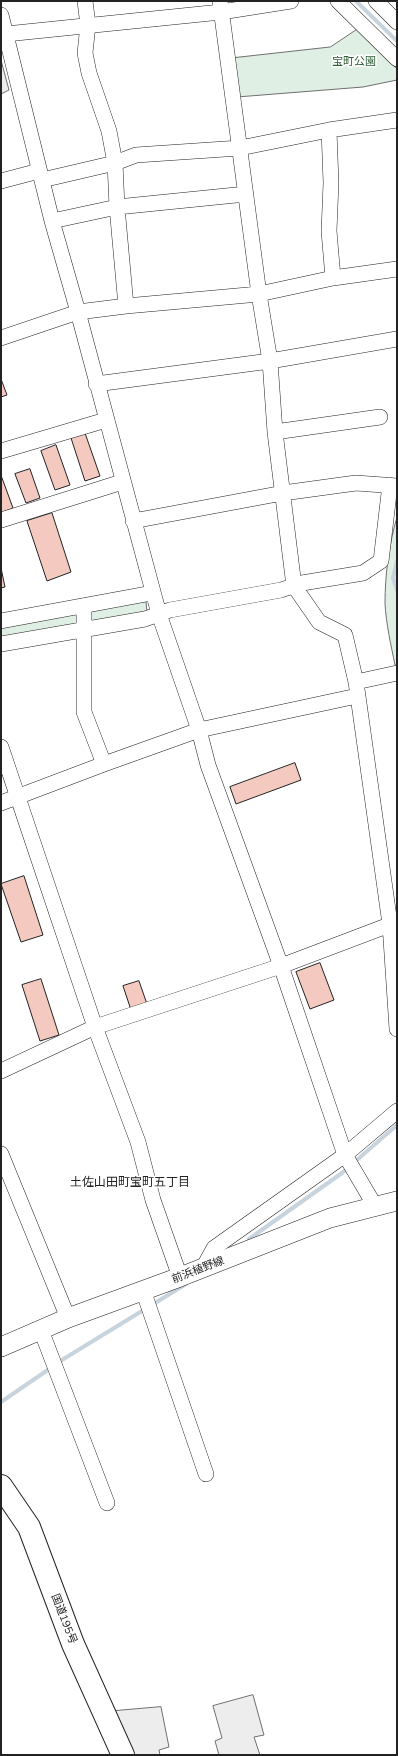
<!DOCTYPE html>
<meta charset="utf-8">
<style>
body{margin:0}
#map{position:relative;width:398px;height:1756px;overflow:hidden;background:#fff;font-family:Mulish,sans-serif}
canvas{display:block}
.frame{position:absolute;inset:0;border:2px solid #222;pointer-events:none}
</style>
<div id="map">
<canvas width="398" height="1756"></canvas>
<div class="frame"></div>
</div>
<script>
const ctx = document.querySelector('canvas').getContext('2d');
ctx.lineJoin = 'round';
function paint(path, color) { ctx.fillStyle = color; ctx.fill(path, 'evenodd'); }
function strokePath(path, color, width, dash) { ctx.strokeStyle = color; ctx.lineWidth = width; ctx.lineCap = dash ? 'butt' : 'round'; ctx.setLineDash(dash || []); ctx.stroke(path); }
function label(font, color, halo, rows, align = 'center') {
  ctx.font = font + ' Mulish,"Noto Sans JP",sans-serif'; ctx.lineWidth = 3; ctx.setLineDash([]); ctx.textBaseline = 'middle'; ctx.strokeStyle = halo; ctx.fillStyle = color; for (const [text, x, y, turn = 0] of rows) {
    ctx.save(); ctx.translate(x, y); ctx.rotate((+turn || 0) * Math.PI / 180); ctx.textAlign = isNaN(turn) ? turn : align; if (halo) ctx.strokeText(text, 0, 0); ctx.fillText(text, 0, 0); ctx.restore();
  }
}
const green = new Path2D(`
 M358,29L397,69V80L363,87L237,97L231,58L330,47Z
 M397,517V665H395C391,645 386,624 385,603C385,575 389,544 397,517Z
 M146,601L147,613L1,638V626Z`);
const parking = new Path2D(`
 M1,60L9,90L1,94Z
 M253,1695L264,1735L254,1737L260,1755H219L215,1741L222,1738L213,1706Z
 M161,1707L169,1747L159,1750L160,1755H134L115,1711Z`);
const stream = new Path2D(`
 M356,1L397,41
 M397,561L393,578L397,590
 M249,1239L342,1173L397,1125
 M57,1363L186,1284
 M1,1402L52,1367`);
const building = new Path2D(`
 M1,379L7,395L1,397Z
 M85,433L100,476L85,481L71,438Z
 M56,445L70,485L55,490L41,451Z
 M30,469L40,498L26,503L15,474Z
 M2,478L13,508L1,513V479Z
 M52,513L71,572L47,581L27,521Z
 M1,568L5,587L1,588Z
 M295,763L301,780L236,804L230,787Z
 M24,876L43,935L21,942L1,884Z
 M320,963L334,1000L310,1009L296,972Z
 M41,979L59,1035L40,1041L22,985Z
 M139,981L147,1004L131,1010L123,986Z`);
const minor = new Path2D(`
 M85,1L88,25L85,53L89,73L109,131L115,163L117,207L126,306
 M220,1L259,294L270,361L275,432L294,586L319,622L345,635L356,682L390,924L397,1029
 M338,1L397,59
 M376,1L397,22
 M1,15L52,221L78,312L159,614L199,730L208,765L281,966L345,1155L375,1206
 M1,36L6,34L221,12L291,1
 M329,130L331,183L329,231L333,278
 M42,180L115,163L136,155L240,148L329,130L397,120
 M1,181L39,171
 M52,221L117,207L246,194
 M1,338L78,312L126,306L259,294L333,278L397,269
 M96,384L270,361L397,339
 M275,432L380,417
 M1,451L106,420
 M1,520L122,482
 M133,521L283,493L356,483L397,486
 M84,607V712L104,764
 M1,621L152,593
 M1,644L145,619L170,610L281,590L302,583L363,573L381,561L390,485
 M356,682L397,673
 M1,747L95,1027L138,1142L153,1200L180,1277
 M1,803L104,764L199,730L357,696
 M1,1071L95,1027L281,966L397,922
 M1,1154L68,1318
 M203,1268L214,1248L345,1155L397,1111
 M143,1290L206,1474
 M41,1330L107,1503`);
const major = new Path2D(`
 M1,1347L68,1318L180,1277L330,1218L397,1201`);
const highway = new Path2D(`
 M1,1486L29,1527L73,1644L123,1755`);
const parkNames = [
 ["宝町公園",354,62]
];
const streetNames = [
 ["前浜植野線",198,1270,-21],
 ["国道195号",64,1619,69]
];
const neighbourhoodNames = [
 ["土佐山田町宝町五丁目",130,1182]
];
paint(green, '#e0efe3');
strokePath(green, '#6f6f6f', 1);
paint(parking, '#ededed');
strokePath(parking, '#6f6f6f', 1);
strokePath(stream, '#c7d3dd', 4);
paint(building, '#f3c9c0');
strokePath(building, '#222', 1);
strokePath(minor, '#222', 16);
strokePath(major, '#222', 20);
strokePath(highway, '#222', 24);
strokePath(minor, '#fff', 15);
strokePath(major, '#fff', 19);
strokePath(highway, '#fff', 22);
label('11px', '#2f5e38', '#fff', parkNames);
label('11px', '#222', '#fff', streetNames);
label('12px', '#222', '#fff', neighbourhoodNames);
</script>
